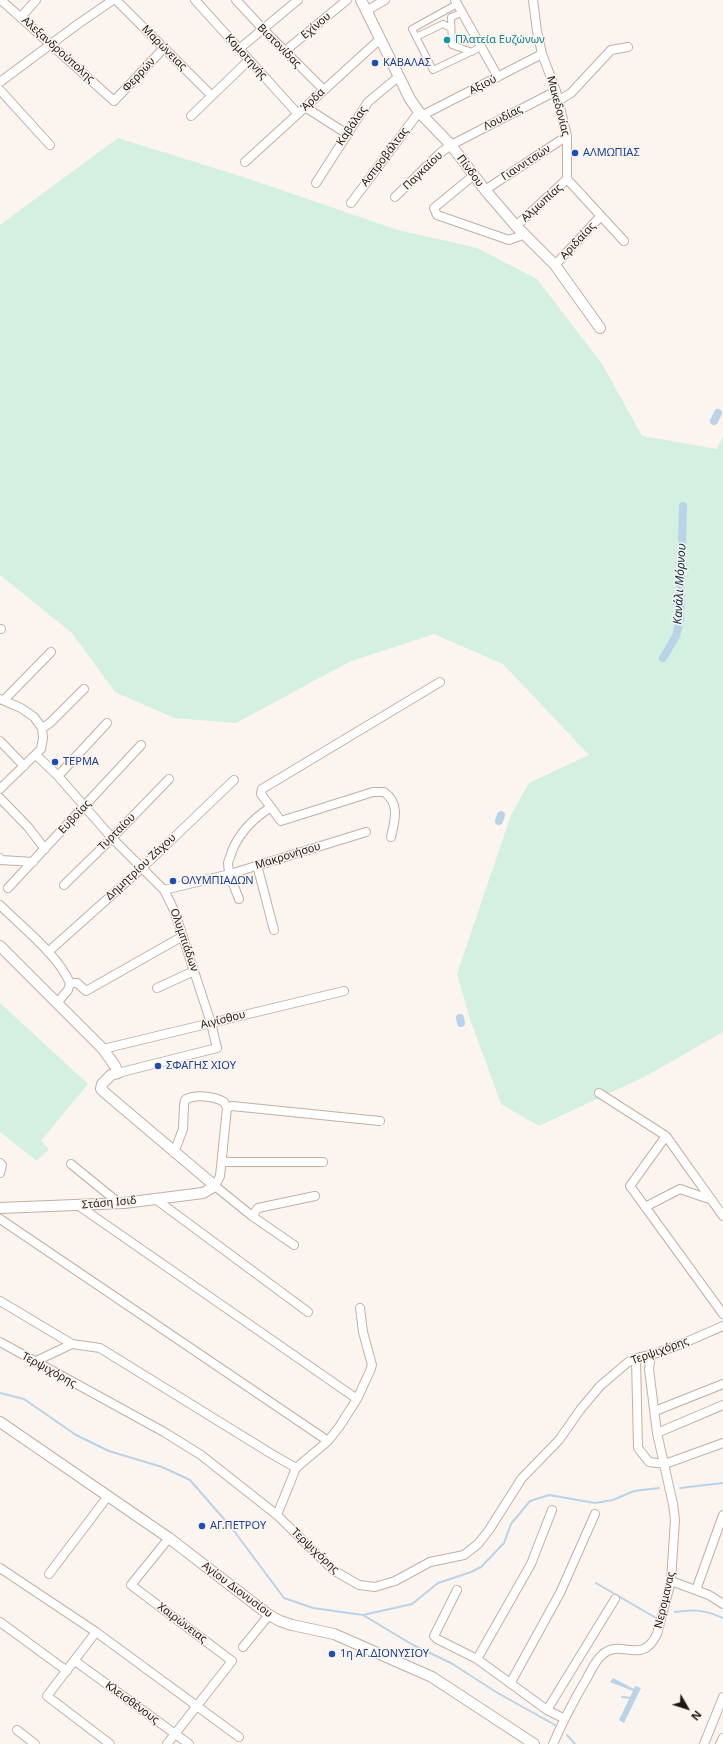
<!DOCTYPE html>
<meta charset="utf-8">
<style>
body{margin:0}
#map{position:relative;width:723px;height:1744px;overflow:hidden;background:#fcf4ee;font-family:"Noto Sans",sans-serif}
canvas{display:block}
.north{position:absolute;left:667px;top:1688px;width:40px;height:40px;-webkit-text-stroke:3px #fcf4ee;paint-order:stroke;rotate:129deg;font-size:11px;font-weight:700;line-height:16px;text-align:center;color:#1f1712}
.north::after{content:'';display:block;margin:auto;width:14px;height:18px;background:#1f1712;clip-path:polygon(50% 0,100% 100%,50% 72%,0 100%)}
</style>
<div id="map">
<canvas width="723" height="1744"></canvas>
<div class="north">N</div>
</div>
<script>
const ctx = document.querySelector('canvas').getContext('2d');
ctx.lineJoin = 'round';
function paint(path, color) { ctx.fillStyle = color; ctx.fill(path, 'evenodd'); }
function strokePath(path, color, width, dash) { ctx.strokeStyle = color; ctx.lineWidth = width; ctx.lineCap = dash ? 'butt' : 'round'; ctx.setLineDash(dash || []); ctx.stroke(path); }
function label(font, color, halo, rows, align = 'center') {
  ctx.font = font + ' "Noto Sans",sans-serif'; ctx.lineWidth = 3; ctx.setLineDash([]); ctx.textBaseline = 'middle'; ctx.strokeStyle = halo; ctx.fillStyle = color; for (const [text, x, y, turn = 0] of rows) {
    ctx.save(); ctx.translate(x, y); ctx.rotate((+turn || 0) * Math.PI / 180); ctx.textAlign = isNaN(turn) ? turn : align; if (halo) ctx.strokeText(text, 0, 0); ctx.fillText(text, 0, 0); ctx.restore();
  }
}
const green = new Path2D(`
 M118,138L243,177L398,230L477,248L537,279L602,364L642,436L717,449L723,436V1032L646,1076L539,1126L501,1104L469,1016L457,974L511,815L529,783L589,755L503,664L434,634L351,661L236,723L174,718L115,692L72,633L0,575V225Z
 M0,1003L88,1084L41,1141L49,1149L37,1161L0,1132Z`);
const water = new Path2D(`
 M613,1678L634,1689L635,1686L641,1688L624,1723L619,1720L633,1691L610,1682Z`);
const stream = new Path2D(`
 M0,1393L24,1399L76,1435L109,1451L162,1467L190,1480L231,1527L284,1598L313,1608L363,1615L413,1645L451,1663L496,1692L555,1725
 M680,1488L723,1483
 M596,1583L656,1618
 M675,1612C694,1609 705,1610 723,1618
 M363,1615L412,1604L438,1583L471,1572L481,1567L504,1543L511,1524L530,1501L549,1495L595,1503L613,1500L634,1491L659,1488
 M622,1697L632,1698
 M567,1735L575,1744`);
const canal = new Path2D(`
 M714,421L718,413
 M663,658L676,636L680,620L683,506
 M499,821L501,815
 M460,1018L461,1023`);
const pedestrian = new Path2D(`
 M457,4L412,29L433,70L481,47
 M462,13L451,17L452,45L472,52
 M416,37L443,24L451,28`);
const minor = new Path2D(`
 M1,0L114,101L164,48
 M116,0L211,95
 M195,0L298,114
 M236,0L263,29L324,90
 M455,0L498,77
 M533,0L537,31L542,54L556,91L567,136V179L624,241
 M366,11L385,0
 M21,17L36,0
 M239,49L298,0
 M285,51L347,0
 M0,82L78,24L113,0
 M0,90L50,145
 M558,101L571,93L611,50L628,47
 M305,107L347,134
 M423,115L542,54
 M191,116L249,60
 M245,162L380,39
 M474,175L434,208L437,215L509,240L525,234
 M316,183L368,102L398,77
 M485,190L567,136
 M395,197L440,153L451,145L556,91
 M351,203L419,112
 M516,226L567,179
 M555,265L600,217
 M0,629H1
 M0,699L21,708L34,717L42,728L43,738L41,749L0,789
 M4,700L51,652
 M42,728L50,723L84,689
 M0,741L24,766
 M36,755L58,776L112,838L164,890L174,910L211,1023L217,1048L118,1073
 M58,776L107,723
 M0,798L28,827L45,849
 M391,837C395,820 400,803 384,792H373L281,821L261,794L262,789L440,682
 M0,858L1,860L33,862
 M257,865L274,930
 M64,885L112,838L169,779
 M8,888L141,745
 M164,890L230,874L366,832
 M239,899C235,888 228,875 228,863C229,859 231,855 232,851C240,831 254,818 271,807
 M0,905C23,928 57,954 70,983L68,990L57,1003
 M48,952L142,868L234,780
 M70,983H77L86,991L183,936
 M157,988L194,971
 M103,1049L344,991
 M599,1093L666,1136L723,1216
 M666,1136L630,1186L723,1314
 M174,1153L183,1129L184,1105L185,1100C195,1094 214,1096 224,1102L227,1108
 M222,1162H323
 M0,1163L2,1165L0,1173
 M71,1164L119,1203
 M154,1198L308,1312
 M79,1206L357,1399
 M645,1207L680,1189L712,1200
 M252,1216L258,1208L315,1196
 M0,1219L328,1441
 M294,1245L252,1216L215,1186L220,1176L227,1108L232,1106L380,1121
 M0,1301L72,1344
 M0,1342L164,1432L201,1455L277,1515L333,1570L359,1585L375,1587L395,1581L430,1562L464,1555L478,1544L489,1530L522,1478L559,1440L580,1410L600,1386L627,1363L636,1358L651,1355L684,1343L723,1326
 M636,1358L638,1448L649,1462L665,1464L723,1443
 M34,1362L72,1344L100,1348L270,1453L296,1468L328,1441L339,1427L357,1399L370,1371L372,1365L363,1332L360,1308
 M655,1411L723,1384
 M657,1433L723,1405
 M277,1515L296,1468
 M0,1568L96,1632L239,1737
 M49,1574L108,1496
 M671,1581L709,1595L723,1604
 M457,1590L434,1636L437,1639L477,1659L547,1710L563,1718
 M696,1590L723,1515
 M0,1622L67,1671
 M96,1632L47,1696L110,1744
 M243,1647L269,1615
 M477,1659L531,1564L552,1510
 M75,1661L189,1744
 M511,1682L560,1593L595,1514
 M547,1710L615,1599
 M17,1730L35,1744
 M167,1744L232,1661L131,1585L169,1538
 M553,1744C563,1721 574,1700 587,1678C591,1671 595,1661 602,1655C621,1637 641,1667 657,1634L671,1581L675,1520L673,1504L657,1433L649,1369L651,1355
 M704,1744L723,1697
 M720,1744L723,1738`);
const tertiary = new Path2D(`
 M361,0L410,99L419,112L451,145L485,190L516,226L555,265L600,328
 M0,946L103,1049L115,1066L118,1073L111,1075L102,1084L101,1089L104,1092L215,1186L203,1193L124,1203L0,1208
 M0,1422L169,1538L269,1615L280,1621L292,1625L334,1634L432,1677L534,1744`);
const markers = [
 [447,40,4,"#0f9aa8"],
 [375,63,4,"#1a4fb4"],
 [575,153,4,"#1a4fb4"],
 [55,762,4,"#1a4fb4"],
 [173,881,4,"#1a4fb4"],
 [158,1066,4,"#1a4fb4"],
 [202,1526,4,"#1a4fb4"],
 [332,1654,4,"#1a4fb4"]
];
const streetNames = [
 ["Εχίνου",316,26,-40],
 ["Βιστονίδας",279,46,45],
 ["Μαρώνειας",164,48,45],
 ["Αλεξανδρούπολης",58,50,42],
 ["Κομοτηνής",246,57,48],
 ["Φερρών",139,75,-47],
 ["Αξιού",483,85,-27],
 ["Άρδα",313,100,-43],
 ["Μακεδονίας",558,106,75],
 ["Λουδίας",503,118,-27],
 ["Καβάλας",352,126,-56],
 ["Ασπροβάλτας",385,157,-53],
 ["Γιαννιτσών",526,163,-33],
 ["Παγκαίου",423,171,-44],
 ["Πίνδου",470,171,53],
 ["Αλμωπίας",542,203,-42],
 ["Αριδαίας",578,241,-47],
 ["Ευβοίας",75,817,-47],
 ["Τυρταίου",117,832,-45],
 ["Μακρονήσου",288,856,-17],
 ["Δημητρίου Ζάχου",141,867,-43],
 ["Ολυμπιάδων",184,940,71],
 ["Αιγίσθου",223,1020,-14],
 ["Στάση Ισιδ",109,1203,-5],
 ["Τερψιχόρης",660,1351,-20],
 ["Τερψιχόρης",49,1370,29],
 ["Τερψιχόρης",315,1551,43],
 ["Αγίου Διονυσίου",237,1590,37],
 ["Νερομανας",665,1600,-77],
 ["Χαιρώνειας",182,1623,37],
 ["Κλεισθένους",132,1703,36]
];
const cultureNames = [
 ["Πλατεία Ευζώνων",455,40]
];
const transitNames = [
 ["ΚΑΒΑΛΑΣ",383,63],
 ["ΑΛΜΩΠΙΑΣ",583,153],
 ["ΤΕΡΜΑ",63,762],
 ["ΟΛΥΜΠΙΑΔΩΝ",181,881],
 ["ΣΦΑΓΗΣ ΧΙΟΥ",166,1066],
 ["ΑΓ.ΠΕΤΡΟΥ",210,1526],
 ["1η ΑΓ.ΔΙΟΝΥΣΙΟΥ",340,1654]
];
const waterNames = [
 ["Κανάλι Μόρνου",680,584,-87]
];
paint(green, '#d3f0e1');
paint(water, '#b9d3e8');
strokePath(stream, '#b9d3e8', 2);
strokePath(canal, '#b9d3e8', 8);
strokePath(pedestrian, '#c4afa1', 8);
strokePath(minor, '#c4afa1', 10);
strokePath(tertiary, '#c4afa1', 12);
strokePath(pedestrian, '#fff', 6);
strokePath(minor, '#fff', 8);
strokePath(tertiary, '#fff', 10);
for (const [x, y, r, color] of markers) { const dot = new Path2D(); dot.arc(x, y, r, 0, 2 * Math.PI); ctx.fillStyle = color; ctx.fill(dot); strokePath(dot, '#fcf4ee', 1.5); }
label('11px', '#1f1712', '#fcf4ee', streetNames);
label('11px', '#0d838f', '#fcf4ee', cultureNames, 'left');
label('11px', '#164399', '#fcf4ee', transitNames, 'left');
label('italic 12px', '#002c49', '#fcf4ee', waterNames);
</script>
